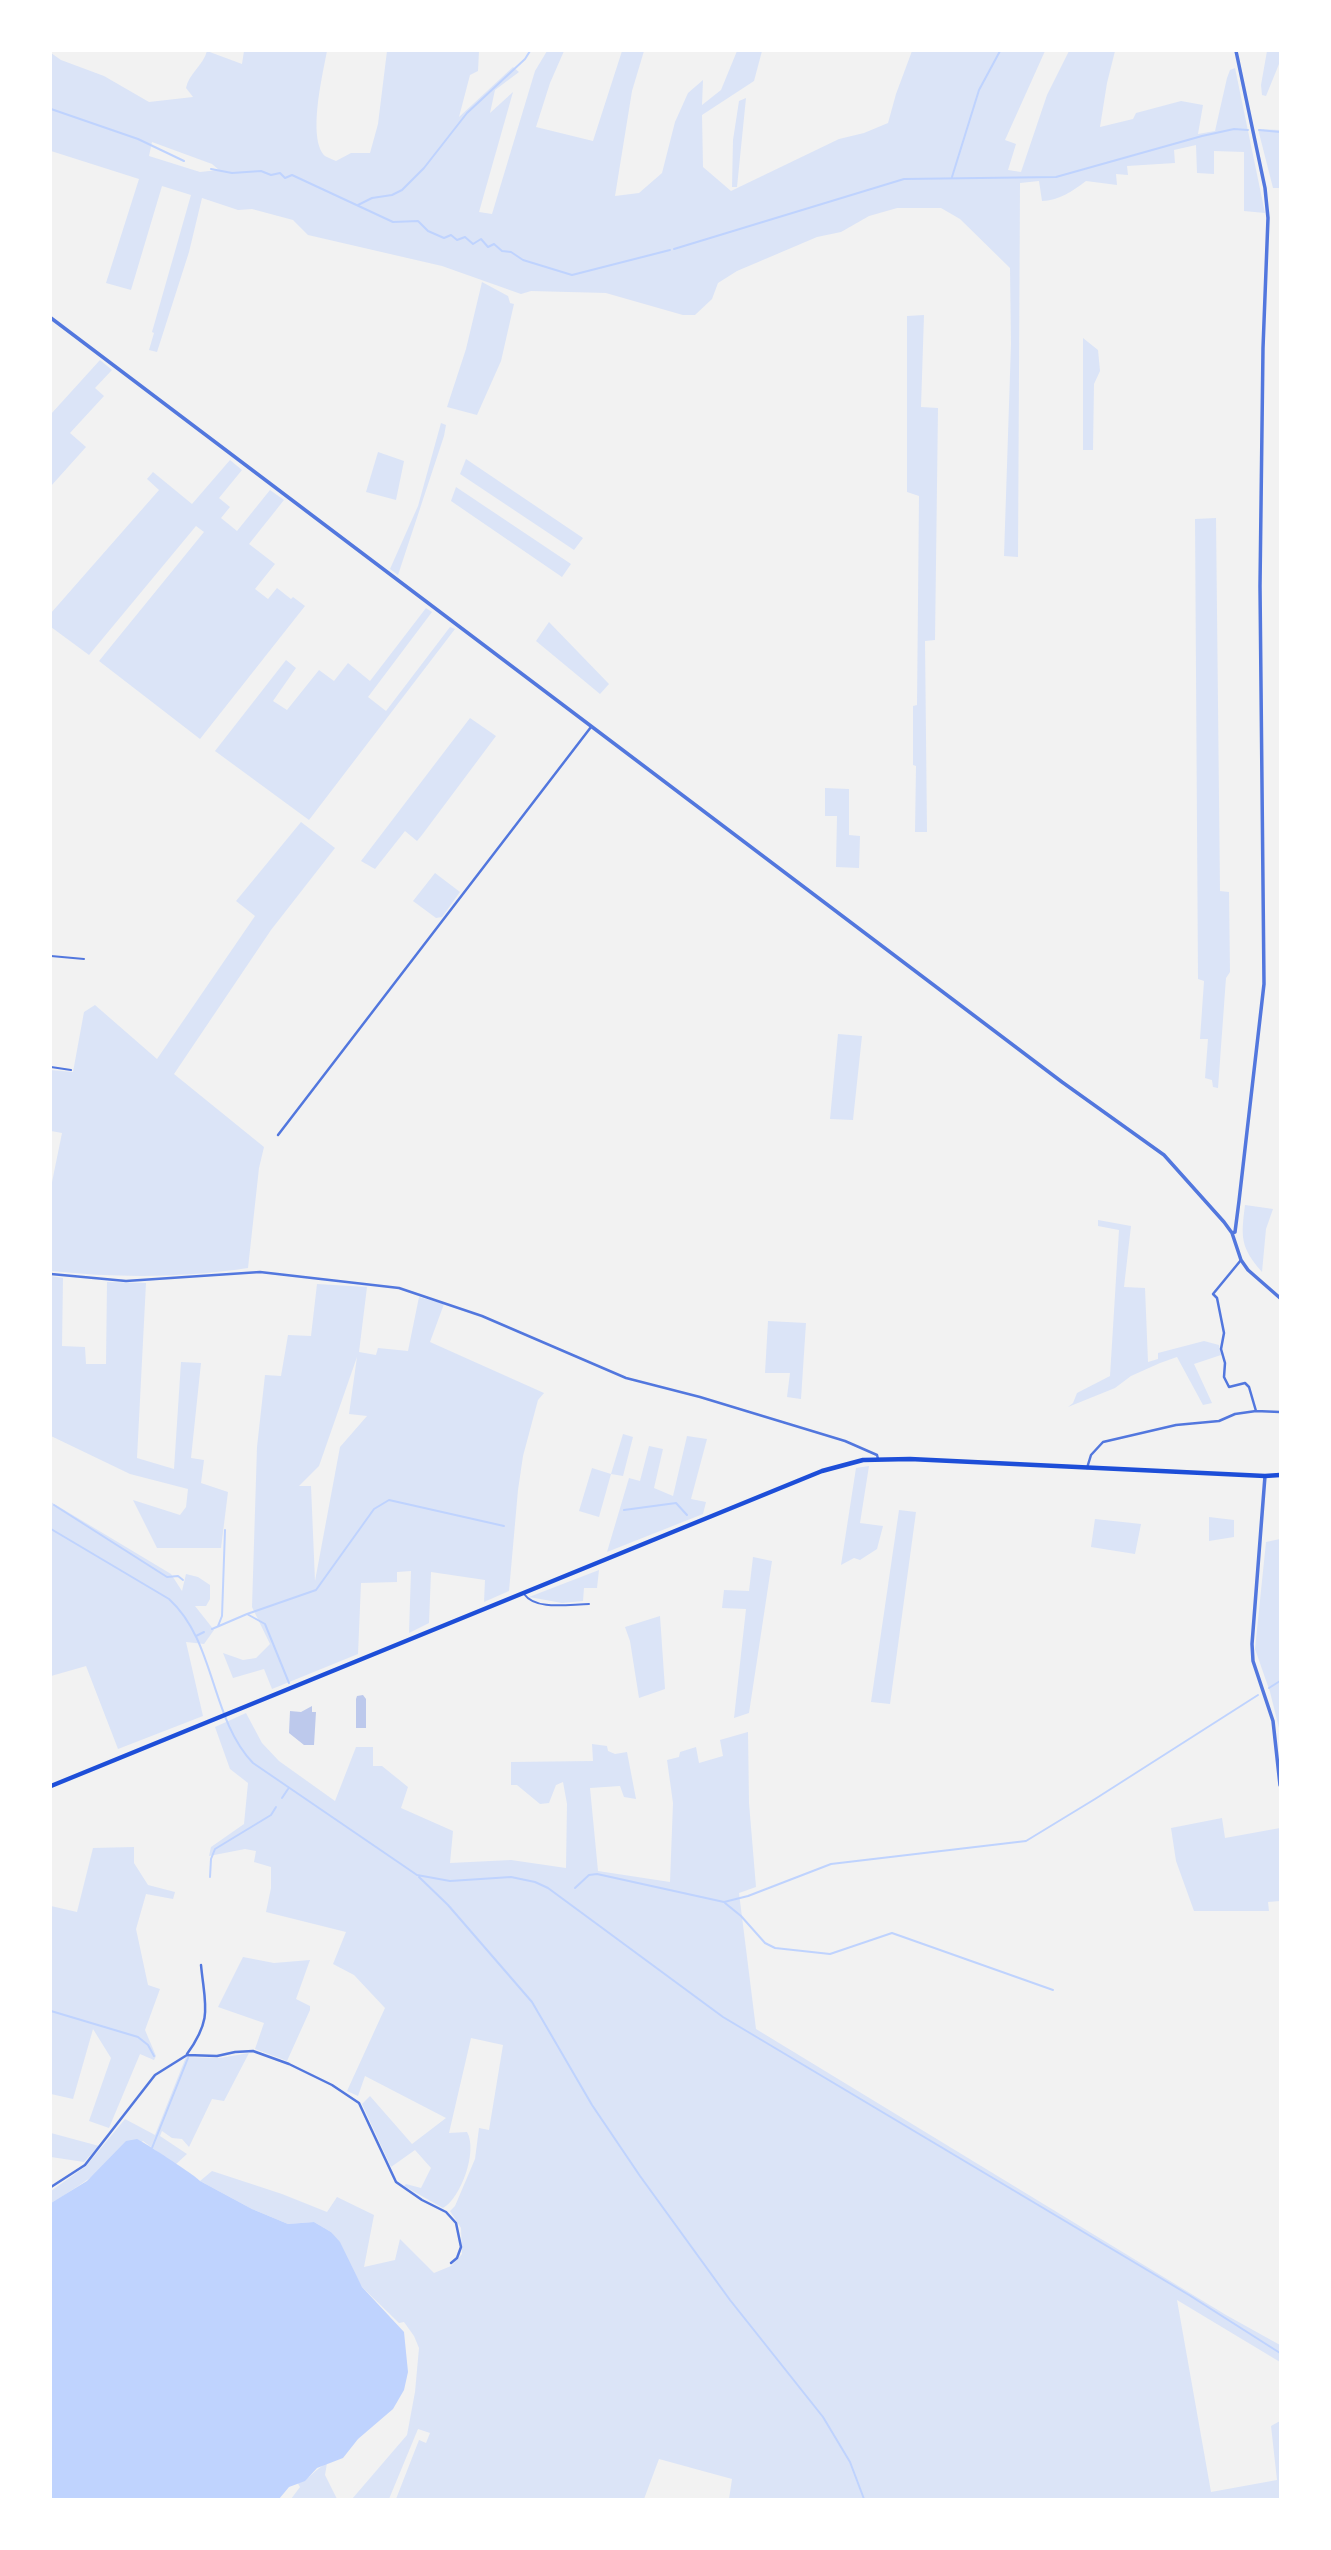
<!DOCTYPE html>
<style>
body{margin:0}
#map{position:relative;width:1331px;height:2550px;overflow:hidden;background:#f2f2f2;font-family:"DejaVu Sans",sans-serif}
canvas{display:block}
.frame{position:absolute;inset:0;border:52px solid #fff;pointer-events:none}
</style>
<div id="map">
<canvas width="1331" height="2550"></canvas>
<div class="frame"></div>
</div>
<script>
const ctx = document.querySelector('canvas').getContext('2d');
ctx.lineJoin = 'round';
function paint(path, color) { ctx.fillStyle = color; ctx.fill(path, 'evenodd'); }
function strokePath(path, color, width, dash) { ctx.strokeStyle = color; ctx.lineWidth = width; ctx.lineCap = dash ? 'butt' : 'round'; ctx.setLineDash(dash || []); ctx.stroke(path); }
const green = new Path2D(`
 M207,51L242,64L244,51H327C323,73 307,139 325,156C328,158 332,159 336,161L351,153H370L378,124L387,51H479L478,71L470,75L459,117L513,67L519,72L495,90L490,113L513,92L479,212L492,214L535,71L547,51H564L550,83L536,127L593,141L622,51H644L632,91L615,196L639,193L662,173L675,122L688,93L703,80L702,105L721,90L737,51H762L754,81L702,115L703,167L731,191L839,139L864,133L888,123L896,94L912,51H1045L1005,140L1016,144L1008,170L1021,172L1047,95L1069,51H1115L1107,83L1100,127L1133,119L1136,113L1181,101L1203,105L1198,134L1215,131L1227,78L1230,70L1235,68L1265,213L1244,211V152L1214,151V174L1197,173L1196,145L1174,150L1175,163L1127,166L1128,175L1116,174L1117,185L1086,181C1073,191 1058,201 1042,201L1039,181L1020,183L1018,557L1004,556L1011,344L1010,268L960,219L941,208H897L869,216L841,232L817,237L737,271L718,283L712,299L695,315H683L606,293L531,291L521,294L442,266L308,235L293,220L252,209L238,210L202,198L189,252L157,352L149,350L154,333L152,332L191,195L162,186L131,290L106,283L139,179L51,151V53L61,60L104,76L149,102L193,97L186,88C189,73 203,66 207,51ZM152,142L212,164L219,170L200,172L149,156Z
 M1267,51H1280L1279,64L1266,96L1262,95L1261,85Z
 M746,98L737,187H732L733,140L739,101Z
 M1258,129L1280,130V188H1273Z
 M482,282L508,296L510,303L514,304L501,361L477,415L447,407L466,349Z
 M924,315L921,407L938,408L935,640L925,641L927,832H915L916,766L913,765V706L917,705L919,496L907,492V316Z
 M1083,338L1098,350L1100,371L1094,384L1093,450H1083Z
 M100,360L112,370L95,388L104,396L70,433L86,447L51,486V414Z
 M441,423L446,425L444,436L398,575L390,569L418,506Z
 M378,452L404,461L396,500L366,492Z
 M466,459L583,538L574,550L460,474Z
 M230,460L242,470L219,498L230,507L221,518L237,531L270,490L284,500L249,544L275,564L255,589L268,599L277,588L291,599L293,597L305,606L200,739L99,661L204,532L196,526L89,655L51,627V613L159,490L147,479L153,472L192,504Z
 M456,487L571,564L562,577L451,501Z
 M1216,518L1220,891L1229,892L1230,972L1226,978L1218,1088L1213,1087L1212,1080L1205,1078L1208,1039H1200L1204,981L1198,979L1195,519Z
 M426,608L432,612L368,697L386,711L450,627L455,629L309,820L215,751L286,660L296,668L273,701L287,710L319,670L334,681L348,663L370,681Z
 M549,622L609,684L600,694L536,641Z
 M470,718L496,736L422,835L417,841L405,831L375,869L361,861Z
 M825,788L849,789V835L860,836L859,868L836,867L837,816H825Z
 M301,822L335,848L271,930L174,1074L264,1147L259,1168L248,1268C181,1278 117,1278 51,1271V1187L62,1133L51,1131V1070L73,1072L84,1012L95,1005L157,1059L255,916L236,901Z
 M435,873L460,892L442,917L436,918L413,901Z
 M838,1034L862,1036L853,1120L830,1119Z
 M1245,1205L1273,1209L1266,1229L1262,1272C1240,1247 1241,1237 1245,1205Z
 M1098,1220L1131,1226L1124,1287L1145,1288L1148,1362L1158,1359V1353L1204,1341L1219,1345L1221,1355L1194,1364L1212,1403L1203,1405L1177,1357L1160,1363L1131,1376L1115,1388L1068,1407L1073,1403L1077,1393L1110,1376L1119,1230L1098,1226Z
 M51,1276L63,1278L62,1346L85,1347L86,1364H106L107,1282L146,1283L137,1458L174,1469L181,1362L201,1363L191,1458L204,1460L201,1483L228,1492L221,1548H157L133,1500L180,1515L186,1507L188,1489L130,1474L51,1436Z
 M317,1284L367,1287L359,1352L376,1355L378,1348L408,1351L419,1297L444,1304L430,1342L544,1393L538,1400L523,1456L518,1490L509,1591L484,1602L485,1580L431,1572L429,1623L409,1633L411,1571L397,1572V1582L361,1583L358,1654L272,1689L264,1669L233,1678L223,1653L243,1660L256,1658L270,1644L252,1607L257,1447L265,1375L281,1376L288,1335L311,1336ZM357,1357L349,1414L367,1416L340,1447L315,1581L311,1486H299L319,1466Z
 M768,1321L806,1323L801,1399L787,1397L790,1373H765Z
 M623,1434L633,1437L623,1476L611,1474L599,1517L579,1511L592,1468L611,1474Z
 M687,1436L707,1439L691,1499L706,1502L703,1514L607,1552L629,1478L640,1481L649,1446L663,1449L654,1488L673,1496Z
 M869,1466L860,1523L883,1526L877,1549L860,1560L854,1558L841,1565L856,1468Z
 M51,1502L171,1574L182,1591L186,1574L198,1577L210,1585V1599L206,1606H195L214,1630L204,1644L186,1642L203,1716L118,1749L86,1666L51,1676Z
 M899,1510L916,1512L890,1704L871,1702Z
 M1209,1517L1234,1520V1537L1209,1541Z
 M1095,1519L1141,1524L1135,1554L1091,1547Z
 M1280,1539V1732L1270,1692L1255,1649L1266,1542Z
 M753,1557L772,1561L749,1713L734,1718L746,1609L722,1608L724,1590L749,1591Z
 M599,1570L597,1588H584L583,1601L562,1603L529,1597Z
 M660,1616L665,1689L639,1698L630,1641L625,1627Z
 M246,1713L262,1743L279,1761L335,1801L356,1747H373V1766H382L408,1787L401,1808L453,1831L450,1863L511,1860L566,1868L567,1804L563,1782L556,1785L549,1803L540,1804L517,1785H511V1762L593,1761L592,1744L607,1746L608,1751L615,1754L627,1752L636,1799L624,1797L620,1786L590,1788L598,1871L670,1882L673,1803L667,1760L679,1757L680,1752L696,1747L699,1763L723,1756L720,1740L748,1732L749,1803L756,1887L739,1893L756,2029L1226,2315L1280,2345V2362L1177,2300L1211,2492L1277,2480L1271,2426L1280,2421V2499H729L732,2479L659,2459L644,2499H396L419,2440L426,2443L430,2433L418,2429L389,2499H352L407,2435L415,2392L419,2348L414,2336L404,2322L399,2323L362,2287L331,2232L314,2222L288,2224L252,2209L200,2181L212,2171L282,2194L327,2212L337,2197L374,2215L364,2267L395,2260L400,2239L434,2273L451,2266L462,2254L461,2228L450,2211L455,2206L475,2159L479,2128L489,2130L503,2045L471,2038L449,2133L467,2132C478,2151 461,2198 443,2208L404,2186L406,2184L421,2188L431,2168L415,2150L391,2167L362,2104L370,2096L412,2144L446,2118L365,2076L358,2096L347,2091L385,2008L354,1975L333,1964L346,1932L266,1912L271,1888V1867L254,1862L256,1851L245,1849L209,1856L211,1847L244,1824L248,1783L230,1769L215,1727Z
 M1222,1818L1225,1838L1280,1828V1901L1268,1902L1269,1911H1194L1176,1861L1171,1828Z
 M134,1847V1863L148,1885L175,1892L173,1899L146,1894L136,1929L148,1985L160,1989L145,2030L156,2056L154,2060L140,2054L109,2128L89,2121L111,2058L93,2029L73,2099L51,2094V1906L77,1912L93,1848Z
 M243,1957L274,1963L310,1960L296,1999L310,2006V2010L287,2061L255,2049L264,2023L218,2007Z
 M249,2053L224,2101L212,2099L189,2147L182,2139L172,2138L162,2131L160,2136L187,2154L175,2165L143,2141C112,2161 83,2185 51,2203V2191L86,2166L125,2119L155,2135L186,2057L220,2058Z
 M51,2133L99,2146L84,2162L51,2157Z
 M327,2463L325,2475L337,2499H291L300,2487L297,2482C310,2480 315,2469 327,2463Z`);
const water = new Path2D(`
 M137,2139C142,2141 198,2177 200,2181L252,2209L288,2224L314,2222L331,2232L340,2242L362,2287L404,2332L408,2372L404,2390L393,2409L358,2439L343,2458L317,2468L305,2481L289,2487L279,2499H51V2203L87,2181L126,2141Z`);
const stream = new Path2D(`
 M51,109L138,139L184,161
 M1259,130L1280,132
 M211,169L232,173L261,171L271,175L280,173L285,178L292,175L393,222L418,221L428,231L444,238L451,235L457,240L465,237L473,244L481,239L488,247L494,244L502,251L511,252L523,260L572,275L670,250
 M952,177L979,90L1000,51
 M358,205L372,198L392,195L402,190L424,168L467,113L525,59L530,51
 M674,249L904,179L1056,177L1202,136L1234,129L1248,130
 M54,1505L167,1577L178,1576L183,1580
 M624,1510L676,1503L687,1515
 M51,1529L169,1599C216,1642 210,1718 253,1763L417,1875L450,1881L511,1877L535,1882L548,1888L723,2017L1189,2295L1280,2353
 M247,1614L316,1590L374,1509L389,1500L504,1526
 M218,1626L222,1616L225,1530
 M212,1629L247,1614L265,1624L289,1683
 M196,1636L204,1632
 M1269,1688L1280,1681
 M282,1798L288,1789
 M210,1877L211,1859L215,1849L271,1815L276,1807
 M419,1877L448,1905L532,2002L592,2105L640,2176L730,2300L823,2417L850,2462L864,2499
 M575,1888L589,1875L597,1874L724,1902L748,1896L831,1864L1026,1841L1095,1799L1258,1695
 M725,1903L741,1916L765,1943L775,1948L830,1954L892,1933L1053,1990
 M51,2011L138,2037L148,2045L154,2056
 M152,2148L188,2058`);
const building = new Path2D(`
 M363,1695L366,1699V1728H356V1699L357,1696Z
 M312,1706V1712H316L314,1745H304L289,1733L290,1711L301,1712Z`);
const service = new Path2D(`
 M51,956L84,959
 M51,1067L71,1070
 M524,1594C536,1611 570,1604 589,1604`);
const minor = new Path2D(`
 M278,1135L591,727
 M1241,1260L1213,1294L1217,1298L1224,1333L1221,1349L1225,1363L1224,1377L1229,1387L1245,1383L1249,1387L1256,1411
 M51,1274L126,1281L260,1272L399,1288L482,1316L626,1378L700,1397L845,1441L877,1455L878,1459
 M1087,1468L1091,1455L1103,1442L1176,1425L1219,1421L1235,1414L1256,1411L1280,1412
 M187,2054C213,2018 205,2006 201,1965
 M51,2187L85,2165L155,2075L187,2055L217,2056L235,2052L253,2051L289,2064L332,2085L359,2103L396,2182L422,2200L446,2212L456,2223L461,2247L457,2258L451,2263`);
const tertiary = new Path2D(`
 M51,318L1062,1082L1164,1155L1224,1222L1232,1233L1241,1260L1248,1270L1280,1298
 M1232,1233L1235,1232L1239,1201L1264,984L1260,586L1263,348L1268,218L1265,188L1236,51
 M1265,1476L1252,1644L1253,1661L1273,1721L1280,1785`);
const secondary = new Path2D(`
 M51,1786L822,1471L863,1460L910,1459L1265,1476L1280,1475`);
paint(green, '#dbe4f7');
paint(water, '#bfd3fe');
strokePath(stream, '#bfd3fe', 2);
paint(building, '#bdc9ec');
strokePath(service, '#5277de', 2);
strokePath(minor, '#5277de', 2.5);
strokePath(tertiary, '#5277de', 3.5);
strokePath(secondary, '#1d4ed8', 4.5);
</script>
